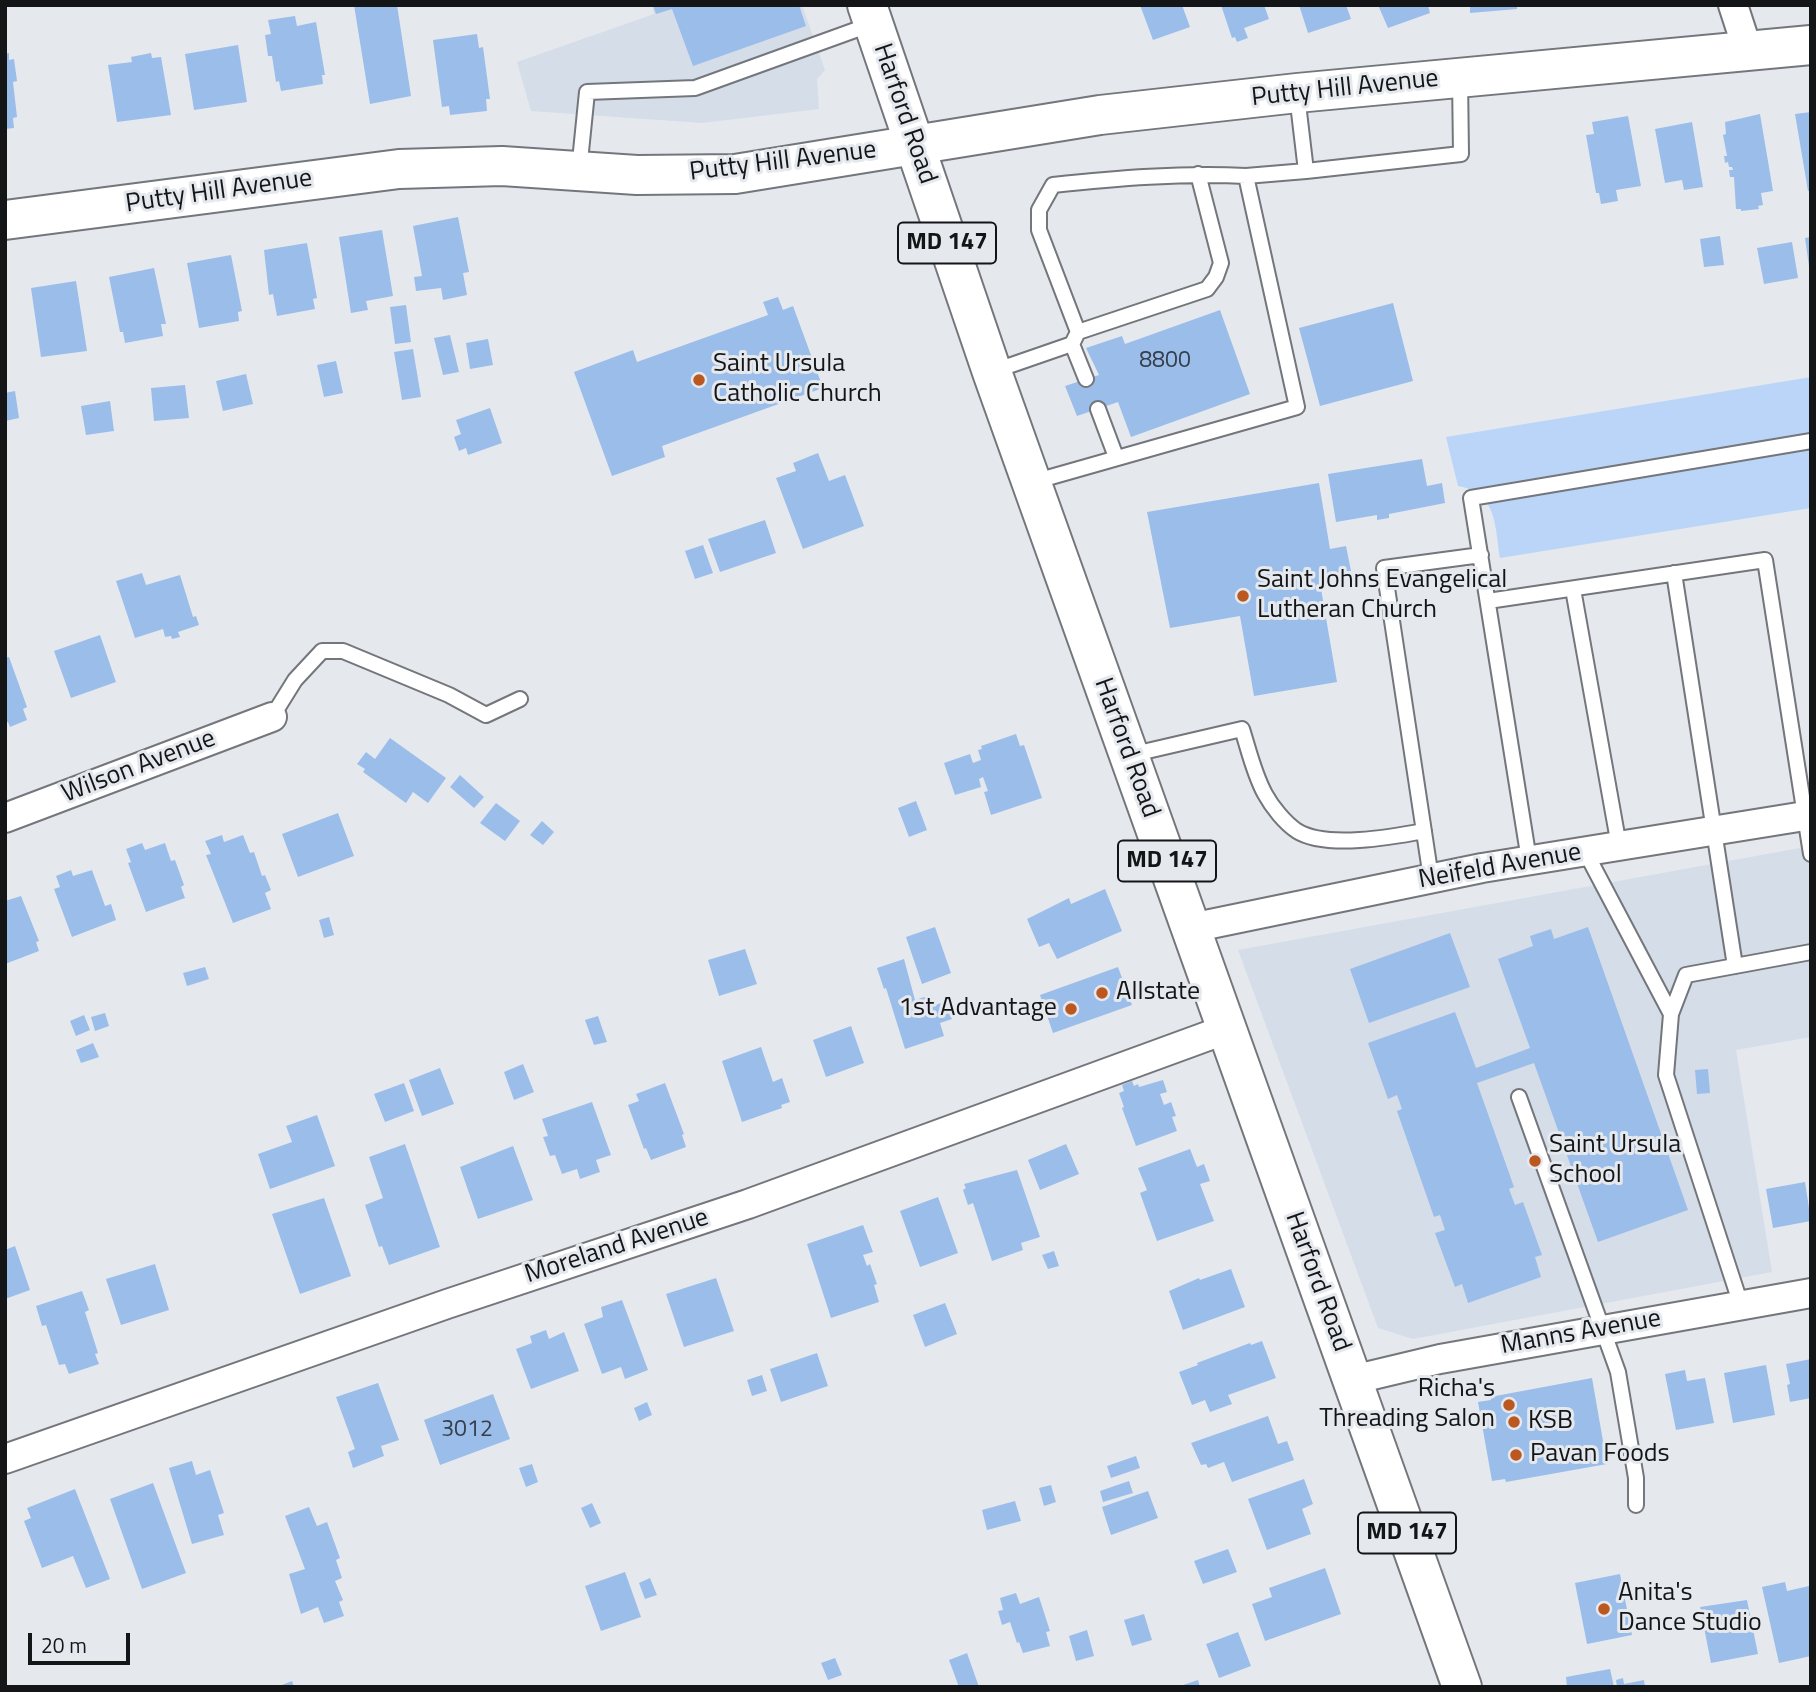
<!DOCTYPE html>
<style>
body{margin:0}
#map{position:relative;width:1816px;height:1692px;overflow:hidden;background:#e5e9ee;font-family:"Titillium Web",sans-serif}
canvas{display:block}
.frame{position:absolute;inset:0;border:7px solid #131517;pointer-events:none}
.scale{position:absolute;left:28px;top:1633px;width:102px;height:32px;box-sizing:border-box;border:4px solid #131517;border-top:0;padding-left:9px;font-size:21px;line-height:24px;white-space:nowrap;color:#131517;-webkit-text-stroke:5px #e5e9ee;paint-order:stroke}
</style>
<div id="map">
<canvas width="1816" height="1692"></canvas>
<div class="frame"></div>
<div class="scale">20 m</div>
</div>
<script>
const ctx = document.querySelector('canvas').getContext('2d');
ctx.lineJoin = 'round';
function paint(path, color) { ctx.fillStyle = color; ctx.fill(path, 'evenodd'); }
function strokePath(path, color, width, dash) { ctx.strokeStyle = color; ctx.lineWidth = width; ctx.lineCap = dash ? 'butt' : 'round'; ctx.setLineDash(dash || []); ctx.stroke(path); }
function label(font, color, halo, rows, align = 'center') {
  ctx.font = font + ' "Titillium Web",sans-serif'; ctx.lineWidth = 6; ctx.setLineDash([]); ctx.textBaseline = 'middle'; ctx.strokeStyle = halo; ctx.fillStyle = color; for (const [text, x, y, turn = 0] of rows) {
    ctx.save(); ctx.translate(x, y); ctx.rotate((+turn || 0) * Math.PI / 180); ctx.textAlign = isNaN(turn) ? turn : align; if (halo) ctx.strokeText(text, 0, 0); ctx.fillText(text, 0, 0); ctx.restore();
  }
}
const built = new Path2D(`
 M652,5H802L825,70L817,79L819,109L702,123L531,111L517,62L654,14Z
 M1811,846V1037L1736,1050L1772,1272L1413,1339L1378,1328L1238,950Z`);
const green = new Path2D(`
 M1811,377V508L1500,558C1495,526 1497,492 1458,486L1446,437Z`);
const building = new Path2D(`
 M354,5H397L411,96L370,104Z
 M653,5H799L806,26L693,66L672,9L656,14Z
 M1140,5H1182L1190,27L1153,40Z
 M1221,5H1264L1269,19L1244,28L1248,38L1237,42L1235,37L1232,38Z
 M1299,5H1346L1351,19L1308,33Z
 M1378,5H1428L1430,13L1388,28Z
 M1470,5H1517V9L1470,13Z
 M295,16L297,26L316,22L325,75H322L323,84L281,91L279,81L276,82L272,56H268L265,35L271,34L268,20Z
 M477,34L479,48L483,47L490,99H486L487,111L450,115L449,106L442,107L433,40Z
 M238,45L247,102L194,110L185,54Z
 M9,53V60L14,59L17,81L13,82L17,117L13,118L14,128L5,129V54Z
 M151,53L152,58L161,57L171,115L117,122L108,65L132,62L131,57Z
 M1811,112V190L1808,191L1795,114Z
 M1760,114L1773,191L1761,193L1763,205L1758,206L1759,209L1741,211V209H1736L1734,177H1730L1729,170H1733L1732,167H1729L1728,162L1725,163L1724,156H1727L1723,135L1726,134L1725,122Z
 M1628,116L1641,186L1616,190L1618,201L1601,204L1599,193H1596L1586,135L1594,134L1592,122Z
 M1692,122L1703,187L1684,190L1682,180L1665,183L1655,129Z
 M458,217L469,272L463,273L467,295L443,300L441,288L416,291L414,277L422,276L413,226Z
 M382,230L393,296L366,301L368,310L351,313L339,237Z
 M1720,236L1724,265L1704,267L1700,239Z
 M1811,237V266H1809L1805,238Z
 M1792,242L1798,278L1764,284L1757,248Z
 M307,243L317,298L313,299L315,309L277,316L273,294L269,295L264,250Z
 M231,255L242,311L238,312L239,321L199,328L187,263Z
 M154,268L166,324H161L163,336L125,343L123,332H120L109,277Z
 M76,281L87,351L41,357L31,288Z
 M778,297L783,310L793,306L823,388L662,446L665,457L612,476L574,372L633,350L637,362L768,315L763,302Z
 M1393,303L1413,381L1320,406L1299,328Z
 M406,305L411,342L395,344L390,307Z
 M1220,310L1250,394L1131,437L1118,402L1077,416L1065,386L1099,375L1086,348L1122,336L1125,344Z
 M450,335L459,372L443,375L434,338Z
 M488,339L493,365L470,369L466,343Z
 M413,349L421,397L402,400L394,352Z
 M336,361L343,393L324,397L317,365Z
 M246,374L253,404L223,411L216,381Z
 M185,385L189,418L154,421L151,388Z
 M15,391L19,418L5,421V393Z
 M110,401L114,431L86,435L81,406Z
 M490,408L502,443L468,455L466,448L459,451L454,437L461,434L456,420Z
 M818,453L829,481L845,475L864,526L803,549L776,478L796,471L793,463Z
 M1422,459L1427,486L1442,483L1445,503L1389,514V518L1377,520V515L1336,522L1328,474Z
 M1319,483L1330,549L1346,546L1351,571L1319,577L1337,682L1254,696L1240,616L1170,628L1147,512Z
 M765,520L776,553L720,572L708,539Z
 M703,545L713,573L695,579L685,551Z
 M142,573L146,585L180,575L193,617L196,616L199,625L178,632L180,637L172,639L171,636L165,637L163,629L135,638L116,581Z
 M100,635L116,682L71,698L54,651Z
 M9,657L27,707L23,709L27,720L10,727L8,722L5,723V658Z
 M1016,734L1020,746L1024,745L1042,798L991,815L984,792L988,791L983,777L979,779L981,787L955,795L944,763L970,754L973,763L981,760L978,750L982,749L981,746Z
 M390,738L446,778L428,803L413,792L406,803L363,772L365,769L357,764L366,752L375,759Z
 M460,775L484,797L474,808L450,787Z
 M916,801L927,830L909,837L898,808Z
 M496,803L520,821L505,841L480,823Z
 M338,813L354,856L298,877L282,834Z
 M542,821L554,832L543,845L530,835Z
 M222,835L224,842L243,835L250,853L254,852L262,876L265,875L271,890L265,893L271,909L233,923L206,855L211,854L205,841Z
 M142,843L145,850L165,843L171,861L175,860L184,885L181,887L185,898L146,912L128,863L131,862L126,849Z
 M71,870L73,876L92,870L105,906L111,904L116,920L72,937L54,889L60,887L56,876Z
 M1105,889L1122,931L1057,959L1049,943L1039,947L1027,919L1069,898L1071,904Z
 M21,896L39,941L36,942L39,951L5,964V901Z
 M329,917L334,935L324,938L319,920Z
 M935,927L951,973L922,984L906,937Z
 M1588,927L1688,1210L1598,1242L1534,1063L1477,1083L1514,1187L1509,1189L1515,1205L1523,1202L1542,1255L1535,1257L1541,1277L1468,1303L1462,1284L1455,1287L1435,1233L1445,1230L1440,1215L1434,1217L1397,1111L1402,1109L1397,1095L1388,1099L1368,1043L1455,1012L1476,1068L1530,1048L1498,959L1533,946L1530,936L1551,929L1554,939Z
 M1450,933L1470,987L1369,1023L1350,969Z
 M745,949L757,984L719,996L708,960Z
 M904,959L915,1000L931,995L934,1005L946,1002L952,1019L940,1023L944,1036L905,1049L886,988L884,989L877,968Z
 M205,967L209,979L187,986L183,973Z
 M1118,967L1132,1005L1053,1033L1040,995Z
 M105,1013L109,1026L95,1031L91,1017Z
 M84,1015L90,1030L76,1036L70,1021Z
 M598,1016L607,1042L594,1045L585,1020Z
 M851,1026L864,1063L826,1077L813,1040Z
 M93,1043L99,1057L81,1063L76,1050Z
 M761,1047L773,1082L782,1078L790,1102L781,1105L782,1108L742,1122L722,1061Z
 M523,1064L534,1092L514,1100L504,1072Z
 M440,1068L454,1104L422,1116L409,1080Z
 M1708,1069L1710,1093L1697,1094L1695,1070Z
 M1163,1080L1167,1092L1160,1094L1164,1105L1171,1102L1176,1116L1172,1117L1177,1131L1136,1146L1122,1108L1124,1107L1119,1093L1124,1091L1122,1085L1132,1081L1134,1086L1138,1084L1139,1087Z
 M404,1083L414,1111L385,1122L374,1094Z
 M665,1083L684,1134L682,1135L686,1147L651,1160L646,1148L644,1149L628,1105L639,1101L636,1094Z
 M592,1102L611,1155L596,1160L600,1172L580,1179L577,1169L562,1174L555,1155L550,1156L543,1137L548,1136L542,1119Z
 M317,1115L335,1166L270,1189L258,1154L292,1142L286,1126Z
 M405,1144L440,1247L389,1265L382,1246L379,1247L365,1205L383,1198L369,1157Z
 M1066,1144L1079,1174L1040,1190L1028,1160Z
 M513,1146L533,1200L478,1219L460,1167Z
 M1190,1149L1197,1167L1204,1164L1210,1181L1200,1184L1214,1221L1157,1241L1140,1193L1147,1190L1138,1168Z
 M1017,1170L1040,1237L1021,1243L1023,1250L992,1261L973,1203L968,1205L963,1190L966,1188L964,1184Z
 M1805,1182L1811,1221L1773,1228L1766,1189Z
 M938,1197L958,1253L920,1267L900,1211Z
 M324,1198L351,1276L300,1294L272,1214Z
 M863,1225L873,1252L863,1255L867,1266L870,1264L877,1284L874,1285L879,1302L831,1318L807,1244Z
 M15,1246L30,1290L5,1299V1250Z
 M1054,1251L1059,1266L1048,1269L1042,1255Z
 M155,1264L169,1310L121,1325L106,1279Z
 M1231,1269L1245,1307L1183,1330L1169,1291L1199,1278L1200,1280Z
 M716,1278L734,1331L684,1347L666,1294Z
 M82,1291L89,1310L85,1312L98,1353L95,1354L99,1364L69,1374L65,1364L59,1365L46,1325L42,1326L36,1306Z
 M622,1300L648,1370L625,1379L621,1367L602,1374L584,1324L603,1317L601,1307Z
 M945,1303L957,1334L925,1347L913,1315Z
 M546,1330L549,1339L564,1332L579,1371L531,1389L516,1349L532,1343L530,1336Z
 M1262,1341L1276,1378L1228,1395L1232,1404L1210,1412L1205,1400L1192,1405L1179,1372L1198,1365L1197,1363L1250,1343L1251,1345Z
 M817,1353L828,1386L781,1402L770,1369Z
 M1811,1359V1398L1790,1402L1787,1385L1790,1384L1786,1364Z
 M1766,1365L1775,1415L1733,1423L1724,1373Z
 M1685,1370L1687,1381L1705,1378L1714,1423L1676,1430L1665,1374Z
 M762,1375L767,1391L752,1396L747,1380Z
 M1592,1378L1607,1464L1506,1482L1505,1479L1492,1481L1478,1402L1491,1400L1490,1397Z
 M378,1383L399,1440L381,1446L384,1456L353,1468L348,1452L355,1449L336,1397Z
 M493,1394L510,1439L440,1465L424,1420Z
 M647,1402L652,1415L639,1421L634,1408Z
 M1268,1416L1278,1444L1287,1441L1294,1460L1232,1482L1224,1462L1208,1468L1206,1464L1201,1465L1191,1443Z
 M1136,1456L1140,1468L1111,1478L1107,1466Z
 M192,1461L196,1475L210,1470L224,1513L218,1515L224,1535L192,1544L169,1468Z
 M532,1464L538,1482L526,1487L519,1468Z
 M1304,1479L1313,1504L1302,1509L1311,1534L1267,1550L1248,1499Z
 M1129,1481L1133,1493L1103,1502L1100,1491Z
 M153,1483L186,1573L142,1589L110,1499Z
 M1051,1485L1056,1502L1044,1506L1039,1488Z
 M75,1489L110,1579L86,1588L73,1556L42,1568L24,1521L31,1518L27,1508Z
 M1148,1491L1158,1518L1111,1535L1102,1507Z
 M1015,1501L1021,1521L987,1530L982,1510Z
 M592,1503L601,1523L590,1528L581,1508Z
 M309,1507L317,1526L327,1522L340,1558L336,1560L342,1578L335,1581L343,1600L339,1602L344,1616L324,1623L318,1607L301,1614L289,1574L305,1569L285,1516Z
 M1228,1549L1237,1572L1203,1584L1194,1561Z
 M1325,1568L1341,1614L1265,1641L1252,1604L1272,1597L1269,1588Z
 M625,1572L641,1617L601,1631L585,1586Z
 M1620,1574L1632,1635L1587,1644L1575,1583Z
 M650,1578L657,1595L645,1599L639,1583Z
 M1785,1582L1787,1591L1809,1586L1811,1656L1779,1663L1762,1587Z
 M1016,1593L1020,1604L1039,1597L1050,1631L1046,1632L1050,1646L1023,1653L1019,1642L1017,1643L1010,1622L1002,1625L998,1611L1003,1610L1000,1598Z
 M1747,1600L1758,1654L1711,1663L1700,1607Z
 M1144,1614L1152,1640L1132,1646L1124,1620Z
 M1087,1630L1094,1656L1076,1661L1069,1636Z
 M1238,1632L1251,1666L1219,1678L1206,1644Z
 M967,1653L979,1687H959L949,1660Z
 M835,1658L842,1675L828,1680L821,1663Z
 M1610,1669L1614,1687H1567L1566,1677Z
 M1623,1678L1624,1684L1644,1680L1645,1687H1617L1616,1680Z
 M1198,1680L1200,1687H1180V1686Z
 M292,1681L294,1687H277Z`);
const service = new Path2D(`
 M1297,95L1306,171L1461,154L1460,78
 M579,171L587,92L695,88L872,24
 M1198,174L1221,263L1216,277L1207,289L1078,332L1039,230V210L1053,185C1118,178 1181,173 1246,176
 M1076,336L1072,344L1086,379
 M994,371L1072,344
 M1098,409L1116,457
 M1033,482L1297,407L1246,176L1306,171
 M1674,573L1735,966
 M1573,589L1619,846
 M1488,601L1765,560L1811,854
 M272,717L295,680L322,651H343L449,695L486,715L520,699
 M1130,755L1242,729C1249,751 1254,774 1265,794C1272,807 1285,823 1297,831C1326,849 1392,837 1424,831
 M1585,851L1671,1014L1666,1075L1741,1305
 M1529,860L1471,498L1811,441
 M1431,878L1384,568L1481,555
 M1671,1014L1686,975L1811,952
 M1519,1097L1618,1372L1636,1478V1505`);
const minor = new Path2D(`
 M1733,5L1748,51
 M5,818L272,717
 M1191,928L1482,868L1811,815
 M1352,1380L1440,1359L1811,1293
 M5,1459L447,1304L748,1204L1227,1029`);
const secondary = new Path2D(`
 M5,220L399,169L502,166L637,175L735,174L1100,115L1297,93L1811,45`);
const primary = new Path2D(`
 M867,5L992,372L1462,1687`);
const markers = [
 [699,380,7,"#bb5820"],
 [1243,596,7,"#bb5820"],
 [1102,993,7,"#bb5820"],
 [1071,1009,7,"#bb5820"],
 [1535,1161,7,"#bb5820"],
 [1509,1405,7,"#bb5820"],
 [1514,1422,7,"#bb5820"],
 [1516,1455,7,"#bb5820"],
 [1604,1609,7,"#bb5820"]
];
const numberNames = [
 ["8800",1165,361],
 ["3012",467,1430]
];
const shields = [
 [947,243,98],
 [1167,861,98],
 [1407,1533,98]
];
const shieldNames = [
 ["MD 147",947,243],
 ["MD 147",1167,861],
 ["MD 147",1407,1533]
];
const streetNames = [
 ["Putty Hill Avenue",1345,89,-6],
 ["Harford Road",904,114,71],
 ["Putty Hill Avenue",783,162,-7],
 ["Putty Hill Avenue",219,192,-8],
 ["Harford Road",1126,748,70],
 ["Wilson Avenue",139,767,-21],
 ["Neifeld Avenue",1500,867,-10],
 ["Moreland Avenue",617,1247,-18],
 ["Harford Road",1317,1282,70],
 ["Manns Avenue",1581,1333,-10]
];
const poiNames = [
 ["Saint Ursula",713,365],
 ["Catholic Church",713,395],
 ["Saint Johns Evangelical",1257,581],
 ["Lutheran Church",1257,611],
 ["Allstate",1116,993],
 ["1st Advantage",1057,1009,"right"],
 ["Saint Ursula",1549,1146],
 ["School",1549,1176],
 ["Richa's",1495,1390,"right"],
 ["Threading Salon",1495,1420,"right"],
 ["KSB",1528,1422],
 ["Pavan Foods",1530,1455],
 ["Anita's",1618,1594],
 ["Dance Studio",1618,1624]
];
paint(built, '#d5dde9');
paint(green, '#bbd5f9');
paint(building, '#9bbdea');
strokePath(service, '#73767b', 18);
strokePath(minor, '#73767b', 32);
strokePath(secondary, '#73767b', 42);
strokePath(primary, '#73767b', 42);
strokePath(service, '#fff', 14);
strokePath(minor, '#fff', 28);
strokePath(secondary, '#fff', 38);
strokePath(primary, '#fff', 38);
for (const [x, y, r, color] of markers) { const dot = new Path2D(); dot.arc(x, y, r, 0, 2 * Math.PI); ctx.fillStyle = color; ctx.fill(dot); strokePath(dot, '#e5e9ee', 2.5); }
label('23px', '#353f4c', null, numberNames);
for (const [x, y, w] of shields) { const box = new Path2D(); box.roundRect(x - w / 2, y - 20.5, w, 41, 5); ctx.fillStyle = '#e5e9ee'; ctx.fill(box); strokePath(box, '#131517', 2); }
label('bold 24px', '#131517', null, shieldNames);
label('26px', '#131517', '#e5e9ee', streetNames);
label('26px', '#131517', '#e5e9ee', poiNames, 'left');
</script>
